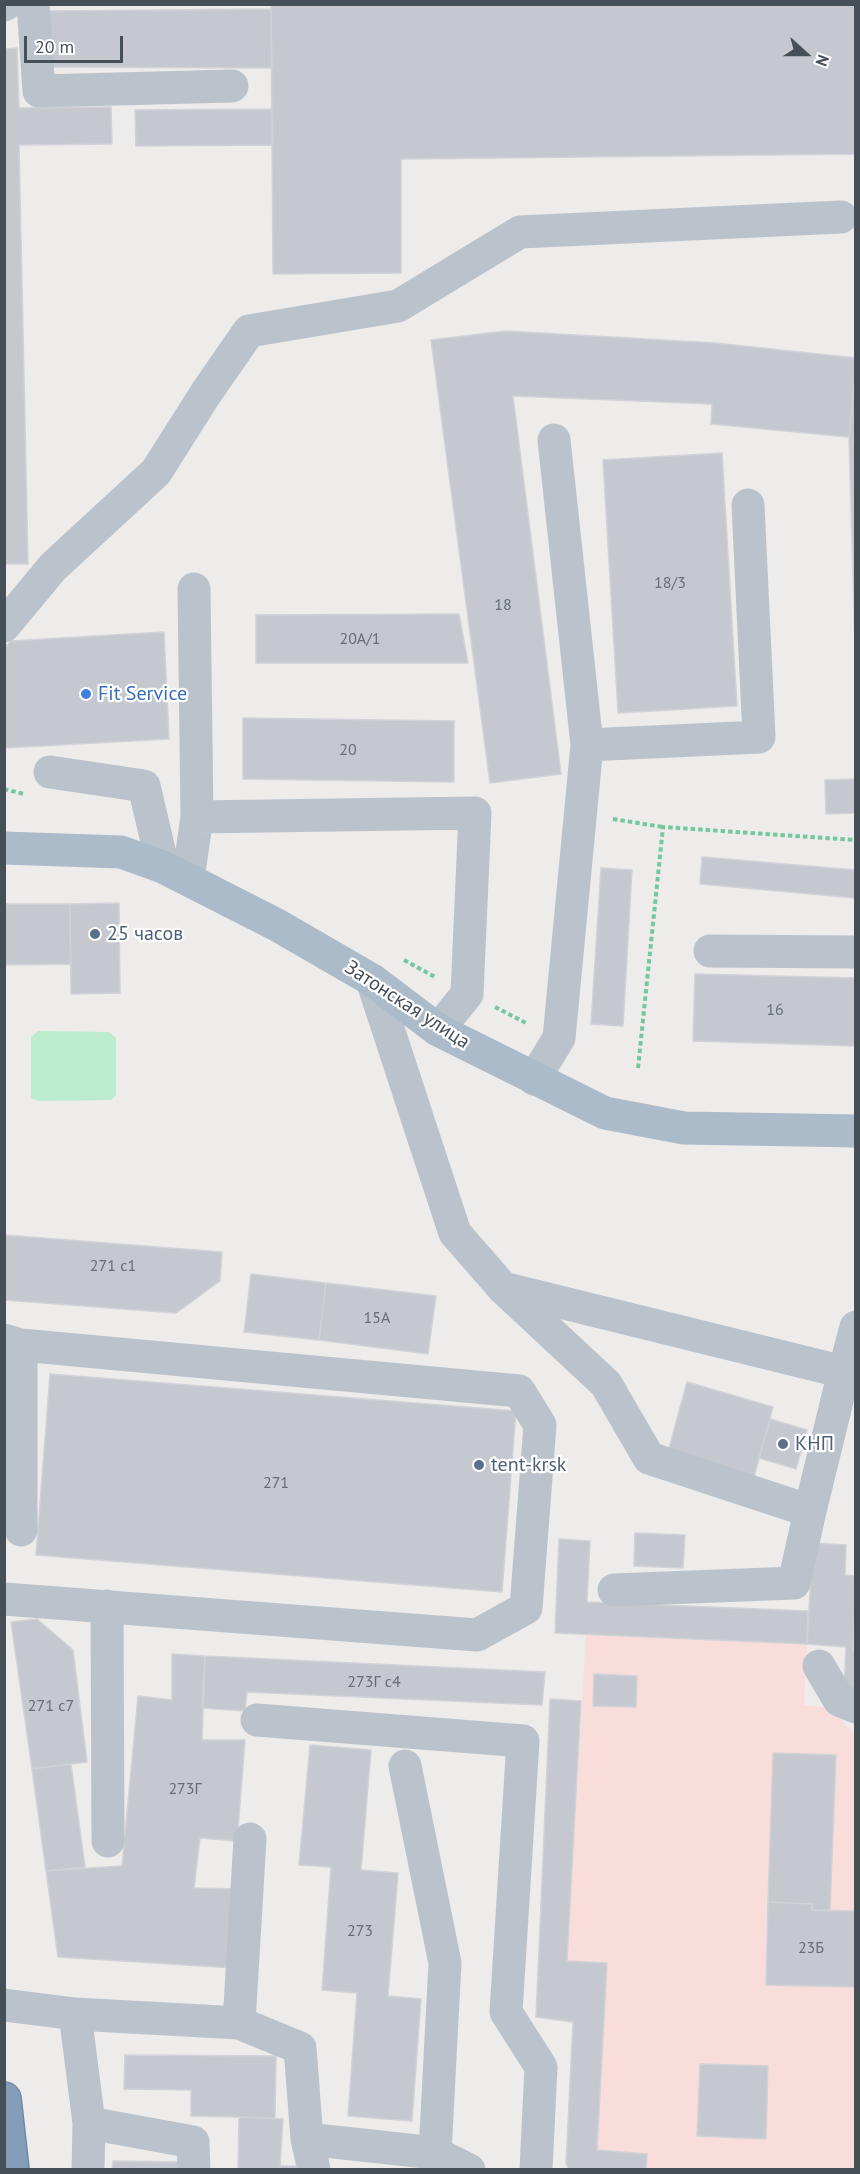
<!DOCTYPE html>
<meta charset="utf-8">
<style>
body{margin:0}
#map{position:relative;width:860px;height:2174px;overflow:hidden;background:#eeebeb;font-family:"PT Sans",sans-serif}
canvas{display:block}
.frame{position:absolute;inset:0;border:6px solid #454f58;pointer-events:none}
.north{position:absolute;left:776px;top:24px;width:60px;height:60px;-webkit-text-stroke:4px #fff;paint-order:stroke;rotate:111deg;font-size:16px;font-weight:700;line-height:24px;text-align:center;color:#454f58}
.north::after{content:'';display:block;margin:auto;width:21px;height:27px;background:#454f58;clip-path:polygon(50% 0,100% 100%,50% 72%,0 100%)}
.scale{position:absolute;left:24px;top:36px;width:99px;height:27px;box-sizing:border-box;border:3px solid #454f58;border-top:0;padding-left:8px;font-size:18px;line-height:21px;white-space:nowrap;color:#454f58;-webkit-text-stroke:4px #fff;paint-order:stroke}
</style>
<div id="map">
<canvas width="860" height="2174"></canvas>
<div class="frame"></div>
<div class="north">N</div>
<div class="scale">20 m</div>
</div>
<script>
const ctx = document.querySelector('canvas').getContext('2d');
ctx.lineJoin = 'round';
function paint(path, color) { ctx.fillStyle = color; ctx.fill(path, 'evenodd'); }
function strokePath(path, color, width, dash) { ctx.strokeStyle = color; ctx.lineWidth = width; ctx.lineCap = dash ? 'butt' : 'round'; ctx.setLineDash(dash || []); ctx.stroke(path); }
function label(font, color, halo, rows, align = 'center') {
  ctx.font = font + ' "PT Sans",sans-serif'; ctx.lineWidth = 4.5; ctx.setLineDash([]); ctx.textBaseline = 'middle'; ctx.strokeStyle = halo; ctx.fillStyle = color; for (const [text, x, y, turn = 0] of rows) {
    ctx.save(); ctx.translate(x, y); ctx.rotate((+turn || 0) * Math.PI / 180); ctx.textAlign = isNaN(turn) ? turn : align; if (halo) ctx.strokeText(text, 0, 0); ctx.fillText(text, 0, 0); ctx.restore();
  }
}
const medical = new Path2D(`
 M586,1635L807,1644L804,1705L832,1708L852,1732H855V2169H646V2154L597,2150L607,1964L567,1961Z`);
const green = new Path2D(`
 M38,1031L109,1032L116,1038V1095L111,1100L38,1101L31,1098V1037Z`);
const building = new Path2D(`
 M271,4H856V154L401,159V273L273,274Z
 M271,9L272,68L50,67L49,11Z
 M17,48L19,108L111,107L112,144L19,145L28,564H4V49Z
 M272,109L273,145L136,146L135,110Z
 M506,331L715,343L856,358V364L849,437L711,424L712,404L513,396L561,774L490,783L431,340Z
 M856,364V646H855L849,437Z
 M722,453L737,706L618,713L603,460Z
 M459,614L468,663H256V615Z
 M164,632L169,739L4,748V648L11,641Z
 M243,718L454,721V782L243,779Z
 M856,779V813L826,814L825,780Z
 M702,857L856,870V898L700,884Z
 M601,868L632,870L623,1026L591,1024Z
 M119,903L120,993L71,994L70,904Z
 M4,904H70L71,964L4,965Z
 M695,974L856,978V1046L693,1041Z
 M4,1235L222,1252L220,1281L176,1313L4,1300Z
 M251,1274L326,1283L319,1340L244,1332Z
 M326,1283L436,1296L428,1354L319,1340Z
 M50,1374L516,1411L502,1592L36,1555Z
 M687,1382L773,1407L754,1477L668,1452Z
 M770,1419L807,1430L796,1469L759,1458Z
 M635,1533L685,1535L683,1568L634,1566Z
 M559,1539L590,1541L587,1602L808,1611L807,1644L555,1633Z
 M813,1543L846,1545L845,1575L856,1576L853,1651H856V1690H844L846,1647L807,1644Z
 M37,1619L73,1650L87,1762L32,1769L11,1622Z
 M172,1654L205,1656L202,1740H245L237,1841L200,1838L194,1888L240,1889L234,1968L58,1957L46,1871L122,1866L138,1696L172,1700Z
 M205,1656L545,1672L542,1705L247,1692L245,1711L202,1708Z
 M594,1674L637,1676L636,1707L593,1706Z
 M550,1699L581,1701L567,1961L607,1963L597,2150L647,2154L646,2170H569L566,2163L573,2022L536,2017Z
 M310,1745L371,1750L361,1870L398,1873L388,1996L421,1999L412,2121L348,2116L357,1993L322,1990L331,1867L299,1865Z
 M773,1753L836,1755L830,1911L812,1910V1904L768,1902Z
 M71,1764L85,1867L46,1871L32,1769Z
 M768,1902L812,1904V1910L856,1911V1987L766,1985Z
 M125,2055L276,2056L275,2118L191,2116V2090L124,2089Z
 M700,2064L768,2066L766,2139L697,2136Z
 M239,2117L283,2119L280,2166H296V2170H238Z
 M113,2161L180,2162V2170H112Z`);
const path = new Path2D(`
 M4,789L24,794
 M613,819L663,827
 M404,960L435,977
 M495,1007L528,1024
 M638,1068L663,827L856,840`);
const minor = new Path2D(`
 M33,4L39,91L232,86
 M4,5L6,4
 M554,440L587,745L759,737L748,505
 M4,626L53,567L156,472L206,393L249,331L398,306L520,232L841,217
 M50,772L144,786L163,867
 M197,817L475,813L467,994L438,1030
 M188,879L197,817L194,589
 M710,951L856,952
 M372,980L455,1233L503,1288L844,1372L856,1327
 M534,1079L559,1038L587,745
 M504,1289L606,1384L649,1458L810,1511L844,1372L856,1376
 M4,1340L21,1345L519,1391L540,1425L526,1608L477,1635L4,1599
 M21,1345V1530
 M614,1590L794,1583L810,1511
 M107,1606L108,1841
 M819,1666L839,1700L856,1707
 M257,1720L523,1741L506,2012L541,2067L536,2170
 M405,1766L445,1963L435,2153
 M4,2005L75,2014L239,2023L300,2048L307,2139L435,2153L469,2170
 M75,2014L89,2123L88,2170
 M239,2023L250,1839
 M89,2123L193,2142L194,2170
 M307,2139L314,2170`);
const major = new Path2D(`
 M4,848L121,852L163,867L277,925L372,980L438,1030L605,1113L684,1128L856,1131`);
const highway = new Path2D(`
 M4,2099L12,2170`);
const markers = [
 [86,694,6,"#3f7fe0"],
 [95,934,6,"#5c6f8a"],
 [783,1444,6,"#5c6f8a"],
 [479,1465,6,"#5c6f8a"]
];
const numberNames = [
 ["18/3",670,583],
 ["18",503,605],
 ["20А/1",360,639],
 ["20",348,750],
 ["16",775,1010],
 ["271 с1",113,1266],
 ["15А",377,1318],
 ["271",276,1483],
 ["273Г с4",374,1682],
 ["271 с7",51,1706],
 ["273Г",185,1789],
 ["273",360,1931],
 ["23Б",811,1948]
];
const shopNames = [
 ["Fit Service",98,694]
];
const serviceNames = [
 ["25 часов",107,934],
 ["КНП",795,1444],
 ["tent-krsk",491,1465]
];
const streetNames = [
 ["Затонская улица",407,1005,33]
];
paint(medical, '#f9dddb');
paint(green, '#baeccd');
paint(building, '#c5c8ce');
strokePath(building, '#d0d2d7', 1.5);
strokePath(highway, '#7089a5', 36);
strokePath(path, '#74c89e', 4, [4.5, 3]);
strokePath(minor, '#bac3cb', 33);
strokePath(major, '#acbbca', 33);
strokePath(highway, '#849eb9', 33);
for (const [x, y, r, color] of markers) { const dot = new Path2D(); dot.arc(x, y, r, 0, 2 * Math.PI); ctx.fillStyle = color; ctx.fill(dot); strokePath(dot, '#fff', 2); }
label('16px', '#656d76', null, numberNames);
label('20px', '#366cbe', '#fff', shopNames, 'left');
label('20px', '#4e5e75', '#fff', serviceNames, 'left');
label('20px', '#454f58', '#fff', streetNames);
</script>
